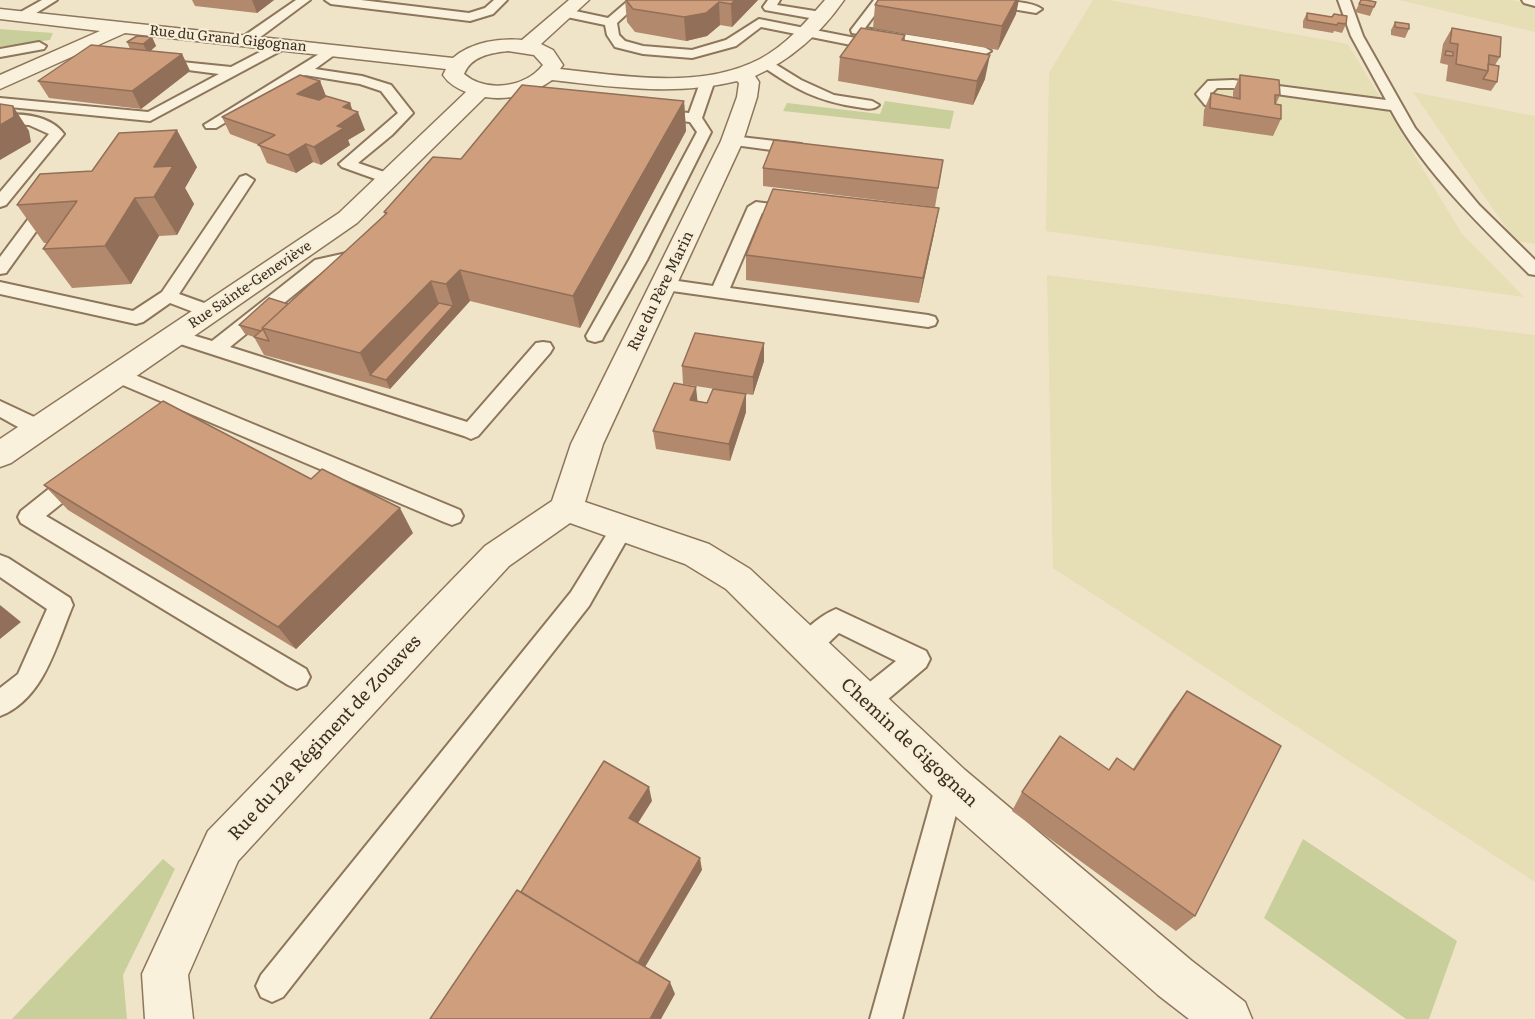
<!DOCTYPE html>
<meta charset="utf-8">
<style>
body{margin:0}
canvas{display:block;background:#f0e4c8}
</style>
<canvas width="1535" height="1019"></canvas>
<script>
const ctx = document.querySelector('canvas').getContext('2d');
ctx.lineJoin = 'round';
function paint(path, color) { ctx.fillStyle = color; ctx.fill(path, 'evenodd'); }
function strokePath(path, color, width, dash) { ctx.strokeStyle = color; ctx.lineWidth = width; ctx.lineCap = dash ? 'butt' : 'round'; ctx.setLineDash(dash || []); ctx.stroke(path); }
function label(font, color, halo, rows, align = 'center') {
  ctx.font = font + ' Literata,serif'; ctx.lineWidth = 4.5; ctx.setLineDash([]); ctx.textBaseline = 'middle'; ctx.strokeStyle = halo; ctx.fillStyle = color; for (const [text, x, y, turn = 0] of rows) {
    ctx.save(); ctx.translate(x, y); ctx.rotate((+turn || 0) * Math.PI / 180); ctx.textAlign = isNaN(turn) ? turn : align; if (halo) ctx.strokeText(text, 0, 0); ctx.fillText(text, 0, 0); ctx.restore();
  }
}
const farmland = new Path2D(`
 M1093,0H1109L1348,44L1462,234L1524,297L1046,231L1049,73Z
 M1399,0H1512L1535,5V32Z
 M1413,92L1535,116V244L1515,241Z
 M1047,275L1535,335V882L1053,568Z`);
const green = new Path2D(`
 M0,29L53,33L50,40L0,47Z
 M885,101L954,111L950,129L783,111L787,103L880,114Z
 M1303,839L1457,941L1429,1019H1406L1264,918Z
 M163,859L175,869L123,975L127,1019H12Z`);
const service = new Path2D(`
 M42,0H57L25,20H17L15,17L17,14Z
 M296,0H310L251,44H241L239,41L241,38Z
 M325,0H361L469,13L485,8L494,0H507L493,14L470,21L331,4Z
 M629,0H642L617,23L619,35L625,41L643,46L692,50L726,40L759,19L881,43L888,47L881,51L761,27L736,46L692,58L643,54L615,47L607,35L605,25L562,16L560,13L566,9L608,18Z
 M768,0H780L777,5L821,12L827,16L821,20L765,10L763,7Z
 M874,0H886L865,28L984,47L991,51L984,55L852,33L851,30Z
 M976,0C992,0 1030,0 1042,9L1036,13L982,4Z
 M1338,0H1350L1363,36L1415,128L1479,205L1535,260V275L1529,274C1479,224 1424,172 1391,110L1233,88H1217L1211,94L1217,102L1210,106L1205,105L1196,94L1208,81L1233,80L1386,100L1351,36Z
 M1522,0H1535V6L1524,3Z
 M281,41L288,45L286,48L150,121L0,106V98L148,112L219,74L157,66L152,65L150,62L152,59L231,67Z
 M39,42L46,46L44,49L0,57V49Z
 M332,46L337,47L339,50L337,53L315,69L362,76L391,85L413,113L392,135L358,163L393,175L395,178L393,181H381L342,167L339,164L398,113L381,91L360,84L305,75L216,128H206L204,125Z
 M767,59L801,80L834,95L872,101L879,105C873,111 865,108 857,107C817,101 795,89 762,66L760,63Z
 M708,76L715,80L702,118L711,132L647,260L604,336L602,340L595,342L588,340L586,336L629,260L697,132L690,122L656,118L649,114L656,110L689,113L701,80Z
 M0,115C22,113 50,115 64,134L6,205L0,207V192L49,134L29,125L0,123Z
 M732,136L801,144L809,149L801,154L727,144L724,141Z
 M246,175L254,180L179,294L218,308L220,312L218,316H204L170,303L143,322L136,324L0,294V282L133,311L162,292L240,177Z
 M51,200L59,205L50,212L6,273L0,274V257L38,206Z
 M756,202L796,207L804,212L796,217L762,213L730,288L928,315L935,317L937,321L935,325L928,327L658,289L655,285L658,281L664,279L713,286L748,207Z
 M360,250L366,251L369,255L366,259L327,268L230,347L467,422L536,343L543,342L550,343L553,348L550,353L478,436L471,439L464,436L168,340L166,336L168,332L175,330L212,341L315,260Z
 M118,368L460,510L463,516L460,522L452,525L444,522L111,380L108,375L111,370Z
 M0,401L47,423L50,428L47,433C32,438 14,424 0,417Z
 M78,470L86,472L89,478L86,484L46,516L306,669L310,677L306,685L297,689L288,685L21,523L18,517L21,511L70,472Z
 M623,518L631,521L634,527L589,606L283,997L272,1002L261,997L256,986L261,975L571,592L615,521Z
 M0,555L8,558L70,598L73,605C56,645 44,699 0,716V688L18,674L47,609L0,577Z
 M836,609L926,651L930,659L926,667L874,711L865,714L856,711L852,702L856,693L896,661L839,633C826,644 816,660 798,654L794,646C801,631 821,615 836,609Z
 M950,770L960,774L964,784L902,1019H870L936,784L940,774Z`);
const minor = new Path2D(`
 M569,0H589L541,44L553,50L563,65L560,69C624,76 700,90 760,59C786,45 806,22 825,0H844C821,33 791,60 755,76L759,82L757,97L743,141L603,444L585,502L709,544L750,569L965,770L1192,961L1245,1002L1252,1019H1189L1158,995L935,798L726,589L685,564L570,523L509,566L238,861L188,975L193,1019H145L142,974L208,831L485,546L552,501L571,444L721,141L737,97L739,83L737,81C676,96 613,87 552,80C533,94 508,101 485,97L357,223L11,463L0,467V439L339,213L466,92C457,88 449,84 443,75L446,69L125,33L0,89V75L100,31L0,19V9L453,58C471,42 499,38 522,40ZM508,51L534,55L543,65C525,88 486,93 464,74C471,56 491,53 508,51Z`);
const wall = new Path2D(`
 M192,0H274L257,13L195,6Z
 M625,0H758L732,27L720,25L707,36L686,41L635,32L627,22Z
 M1361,0L1376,2L1370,16L1355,12Z
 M875,5L1016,14L998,50L873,28Z
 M1307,13L1346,24L1342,33L1334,31L1333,33L1303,28V21Z
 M1395,22L1409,29L1405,38L1391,35V30Z
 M1452,28L1500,57L1495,65L1497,82L1491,91L1446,81L1448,65L1440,63L1443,44Z
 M905,35V41L985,79L973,105L838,81L840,57Z
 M152,37L156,46L150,51L182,54L190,71L141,109L49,98L38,81L130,49L127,42Z
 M1240,75L1280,95L1276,104L1281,119L1273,136L1203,126L1204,110L1211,93L1233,97V92Z
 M320,81L326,96L350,103L352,110L365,130L348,140L350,145L321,165L313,162L296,173L267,163L259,145L230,134L222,117Z
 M684,101L686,131L580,328L470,301L390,389L264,355L254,337L245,334L239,325L288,304L385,215L384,212L461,159Z
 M943,160L935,207L763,186V168Z
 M197,167L185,188L194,204L177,235L159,236L131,284L72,288L43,249L48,243H44L17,205Z
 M934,234L919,303L746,280V255Z
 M764,343V361L753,395L683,384L682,366Z
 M697,401L707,403L746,412L730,461L656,449L653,431Z
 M44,485L413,533L296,649L68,510Z
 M1187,691L1195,916L1176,931L1012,811L1022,792L1108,770L1133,769L1171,712Z`);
const shadedWall = new Path2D(`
 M252,0H274L257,13Z
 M735,0H758L732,27L731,4Z
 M1016,0H1019L1016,14L998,50L1002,26Z
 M719,2L720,25L707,36L686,41L684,17Z
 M152,37L156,46L148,53L143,44Z
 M182,54L190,71L141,109L132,91Z
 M990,55L985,79L973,105L977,81Z
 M320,81L327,99L305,111L297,94Z
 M684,101L686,131L580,328L573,296Z
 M350,103L354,115L358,112L365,130L348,140L350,145L321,165L314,147L337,126L343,107Z
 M13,106L29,131L31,142L0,160V125Z
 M177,130L197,167L185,188L194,204L177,235L154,197V167Z
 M306,144L313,162L296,173L288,155Z
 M135,198L159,236L131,284L105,246Z
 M939,208L934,234L919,303L923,278Z
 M460,270L470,301L390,389L386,380L453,306L446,284Z
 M431,281L442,313L370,375L374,384L360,353Z
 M764,343V361L753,395V377Z
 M696,387L698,405L690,400Z
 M746,394V412L730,461L729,444Z
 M400,508L413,533L296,649L278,627Z
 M0,605L21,622L0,639Z
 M649,787L652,801L633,831L629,818Z
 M700,858L702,870L641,974L637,965Z
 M670,982L675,994L661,1019H650Z`);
const building = new Path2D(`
 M626,0H735L731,4L719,2L706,13L684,17L633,9Z
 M878,0H1016L1002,26L875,5Z
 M1361,0H1366L1376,2L1374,7L1359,4Z
 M1307,13L1332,17L1334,14L1347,16L1346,24L1338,23L1337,25L1307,20Z
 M1395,22L1409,24V29L1395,27Z
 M861,28L905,35L902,40L990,55L977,81L840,57Z
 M1452,28L1501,37L1500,57L1489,55L1488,71L1456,64L1458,44L1450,43Z
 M137,36L152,37L143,44L127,42Z
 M91,45L182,54L132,91L38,81Z
 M1446,51L1453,52V56L1445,55Z
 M1488,64L1499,66L1497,82L1483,79L1488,71Z
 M300,75L320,81L297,94L319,100L326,96L350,103L343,107L358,112L337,126L344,128L314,147L306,144L288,155L258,145L275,135L222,117Z
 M1240,75L1279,80L1280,95H1275V104L1281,105V119L1210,108L1211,93L1240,99Z
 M522,85L684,101L573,296L460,270L446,284L431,281L360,353L262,328L387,213L384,212L433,157L461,159Z
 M0,104L13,106L14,117L0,125Z
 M177,130L154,167L173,166L154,197L135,198L105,246L43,249L77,201L17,205L40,174L92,171L119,133Z
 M774,140L943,160L938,188L763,168Z
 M773,189L939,208L923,278L746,255Z
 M269,298L288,304L262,328L263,329L261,331L239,325Z
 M439,303L453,306L386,380L370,375Z
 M263,329L269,341L254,337Z
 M695,333L764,343L753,377L682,366Z
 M674,383L696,387L690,400L707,403L713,389L746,394L729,444L653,431Z
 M163,401L311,479L322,469L400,508L278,627L44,485Z
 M1187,691L1281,746L1195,916L1022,792L1060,736L1109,770L1117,758L1134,770Z
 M604,761L649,787L629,818L700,858L638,963L521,892Z
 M517,890L670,982L650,1019H430Z`);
const farStreetnames = [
 ["Rue du Grand Gigognan",228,39,6],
 ["Rue Sainte-Geneviève",250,285,-34]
];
const streetNames = [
 ["Rue du Père Marin",661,291,-64]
];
const nearStreetnames = [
 ["Rue du 12e Régiment de Zouaves",325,738,-47],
 ["Chemin de Gigognan",909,743,43]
];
paint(farmland, '#e6deb5');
paint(green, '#c9cf9b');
strokePath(service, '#8d765c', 4);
strokePath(minor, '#8d765c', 3);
paint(service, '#faf1dc');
paint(minor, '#faf1dc');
paint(wall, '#b2896c');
paint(shadedWall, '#916f58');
paint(building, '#cf9f7d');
strokePath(building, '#916f58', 1.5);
label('14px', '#3d2e20', '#f7eed8', farStreetnames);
label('15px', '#3d2e20', '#f7eed8', streetNames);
label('18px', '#3d2e20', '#f7eed8', nearStreetnames);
</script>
